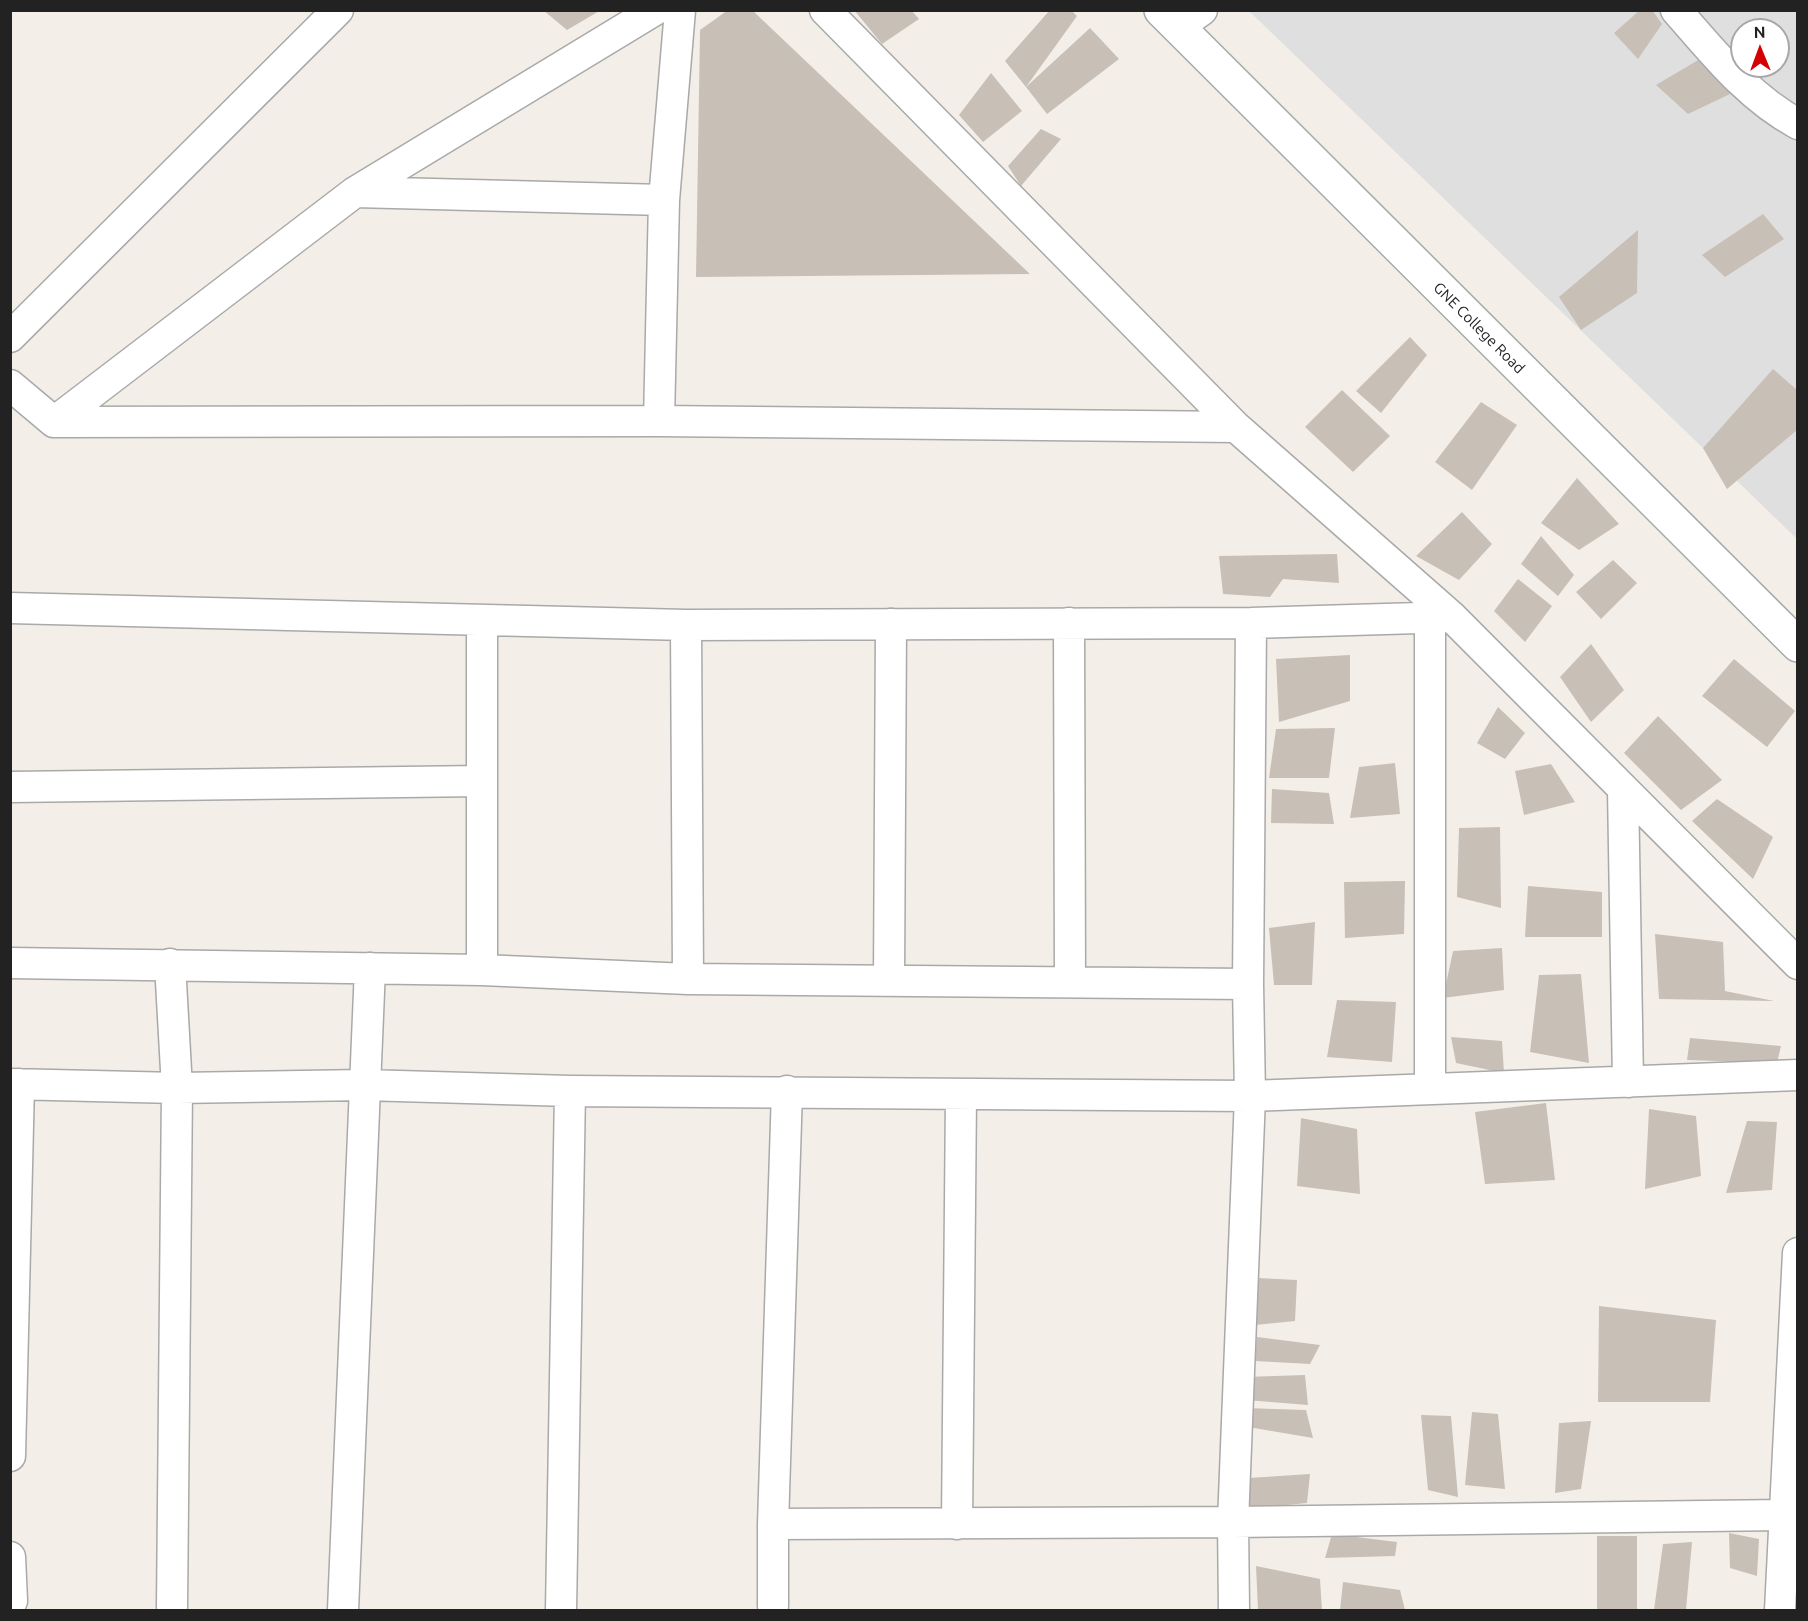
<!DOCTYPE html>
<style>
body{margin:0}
#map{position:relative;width:1808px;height:1621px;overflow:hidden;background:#f3efe8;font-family:Ubuntu,sans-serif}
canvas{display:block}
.frame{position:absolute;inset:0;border:12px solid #222;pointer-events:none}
.north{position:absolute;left:1730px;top:18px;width:60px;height:60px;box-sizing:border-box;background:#fff;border:2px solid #a7a7a7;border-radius:50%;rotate:359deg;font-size:16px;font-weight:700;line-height:24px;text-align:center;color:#222}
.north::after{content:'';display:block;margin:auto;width:21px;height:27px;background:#d40002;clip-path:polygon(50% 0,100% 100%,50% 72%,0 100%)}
</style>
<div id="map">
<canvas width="1808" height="1621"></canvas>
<div class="frame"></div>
<div class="north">N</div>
</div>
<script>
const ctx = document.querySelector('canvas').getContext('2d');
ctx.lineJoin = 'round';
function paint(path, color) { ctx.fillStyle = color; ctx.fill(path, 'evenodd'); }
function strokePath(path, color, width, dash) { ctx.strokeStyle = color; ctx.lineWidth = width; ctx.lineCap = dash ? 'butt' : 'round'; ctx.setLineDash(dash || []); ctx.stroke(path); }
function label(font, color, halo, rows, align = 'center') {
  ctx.font = font + ' Ubuntu,sans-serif'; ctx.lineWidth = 5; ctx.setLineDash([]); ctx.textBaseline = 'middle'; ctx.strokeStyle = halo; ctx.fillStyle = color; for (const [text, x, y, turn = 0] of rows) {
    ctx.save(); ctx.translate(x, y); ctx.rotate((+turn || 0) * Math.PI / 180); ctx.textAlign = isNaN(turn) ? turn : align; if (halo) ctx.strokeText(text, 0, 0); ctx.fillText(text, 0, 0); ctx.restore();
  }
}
const residential = new Path2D(`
 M1249,11H1797V539L1703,448ZM1742,30H1778V66H1742Z`);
const building = new Path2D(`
 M543,10H601L567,30Z
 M728,10H752L1030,274L696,277L700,30Z
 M854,10H911L919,19L882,44Z
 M1050,10H1071L1077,16L1026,87L1005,61Z
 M1640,10H1652L1662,24L1638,59L1614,33Z
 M1090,28L1119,59L1047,114L1026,87Z
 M1705,56L1730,94L1688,114L1656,85Z
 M991,73L1022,111L983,142L959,115Z
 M1041,129L1061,139L1021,186L1008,166Z
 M1763,214L1784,239L1725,277L1702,255Z
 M1638,230L1637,293L1581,330L1559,297Z
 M1410,337L1427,355L1381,413L1356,391Z
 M1773,369L1797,390V430L1727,489L1703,448Z
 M1342,390L1390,436L1353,472L1305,427Z
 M1481,402L1517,425L1472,490L1435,462Z
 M1577,478L1619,524L1579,550L1541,523Z
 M1462,512L1492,544L1459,580L1416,556Z
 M1541,536L1574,575L1558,596L1521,564Z
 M1337,554L1339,583L1283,579L1270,597L1223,594L1219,556Z
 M1613,560L1637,583L1601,619L1576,592Z
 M1518,579L1552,606L1525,642L1494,611Z
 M1591,644L1624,690L1591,722L1560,677Z
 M1350,655V701L1279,722L1276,659Z
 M1734,659L1795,711L1767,747L1702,696Z
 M1498,707L1525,733L1505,759L1477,743Z
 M1658,716L1722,780L1681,810L1624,753Z
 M1335,728L1329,778H1269L1276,729Z
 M1395,763L1400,814L1350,818L1359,767Z
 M1551,764L1575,802L1524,815L1515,771Z
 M1272,789L1329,793L1334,824L1271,823Z
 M1717,799L1773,837L1753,879L1692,821Z
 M1500,827L1501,908L1457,897L1459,828Z
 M1405,881L1404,934L1345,938L1344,882Z
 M1528,886L1602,892V937H1525Z
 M1315,922L1312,985H1274L1269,928Z
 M1655,934L1723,942L1725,991L1774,1001L1659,999Z
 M1502,948L1504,990L1443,998L1453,951Z
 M1581,974L1589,1063L1530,1052L1539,975Z
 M1337,1000L1396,1002L1392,1062L1327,1057Z
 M1451,1037L1502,1041L1504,1073L1456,1063Z
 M1690,1038L1781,1046L1777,1063L1687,1060Z
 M1546,1103L1555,1180L1485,1184L1475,1112Z
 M1649,1109L1696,1116L1701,1176L1645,1189Z
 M1301,1118L1357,1129L1360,1194L1297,1186Z
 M1747,1121L1777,1122L1772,1190L1726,1193Z
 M1258,1278L1297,1280L1295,1321L1255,1325Z
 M1599,1306L1716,1320L1710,1402H1598Z
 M1257,1337L1320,1345L1310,1364L1255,1361Z
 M1305,1375L1308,1405L1246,1400L1245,1377Z
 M1245,1408L1306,1410L1313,1438L1248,1427Z
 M1472,1412L1498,1414L1505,1489L1465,1485Z
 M1421,1415L1451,1416L1458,1497L1428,1490Z
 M1591,1421L1581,1489L1555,1493L1559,1423Z
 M1310,1474L1307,1503L1248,1509L1249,1478Z
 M1729,1533L1759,1539L1757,1576L1730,1568Z
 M1332,1534L1397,1542L1395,1556L1325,1558Z
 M1597,1536H1637V1610H1597Z
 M1692,1542L1686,1610H1654L1663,1544Z
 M1256,1566L1320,1579L1322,1610H1258Z
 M1343,1582L1400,1590L1405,1610H1340Z`);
const minor = new Path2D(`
 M825,10L1236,427L1452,617L1798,964
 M1676,10C1713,52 1748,97 1798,124
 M1178,27L1202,10
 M355,192L664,200
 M10,337L338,10
 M10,385L54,422L659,421L1236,427
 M659,421L664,200L680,10
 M54,422L355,192L655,10
 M10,608L686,625L1251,623L1452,617
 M1430,618V1089
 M482,621V970
 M1069,623L1070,982
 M686,625L688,979
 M10,787L482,781
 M1623,789L1628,1082
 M10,963L482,970L688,979L1248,984
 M170,964L177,1088L172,1607
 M889,980L891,624
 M10,1084L177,1088L364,1085L570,1091L1250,1096L1798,1075
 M10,1456L19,1084
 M773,1524L1233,1522L1784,1515
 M957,1524L961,1095
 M10,1557L12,1601
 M773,1606V1524L787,1091
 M343,1610L370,968
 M561,1610L570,1091
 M1234,1610L1233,1522L1250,1096L1248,984L1251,623
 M1780,1610L1798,1253`);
const tertiary = new Path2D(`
 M1161,10L1798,645`);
const streetNames = [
 ["GNE College Road",1479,328,45]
];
paint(residential, '#e0dfdf');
paint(building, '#c8bfb7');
strokePath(minor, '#a9a9a9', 33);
strokePath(tertiary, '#a9a9a9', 36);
strokePath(minor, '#fff', 30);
strokePath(tertiary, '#fff', 33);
label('15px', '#222', '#fff', streetNames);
</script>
